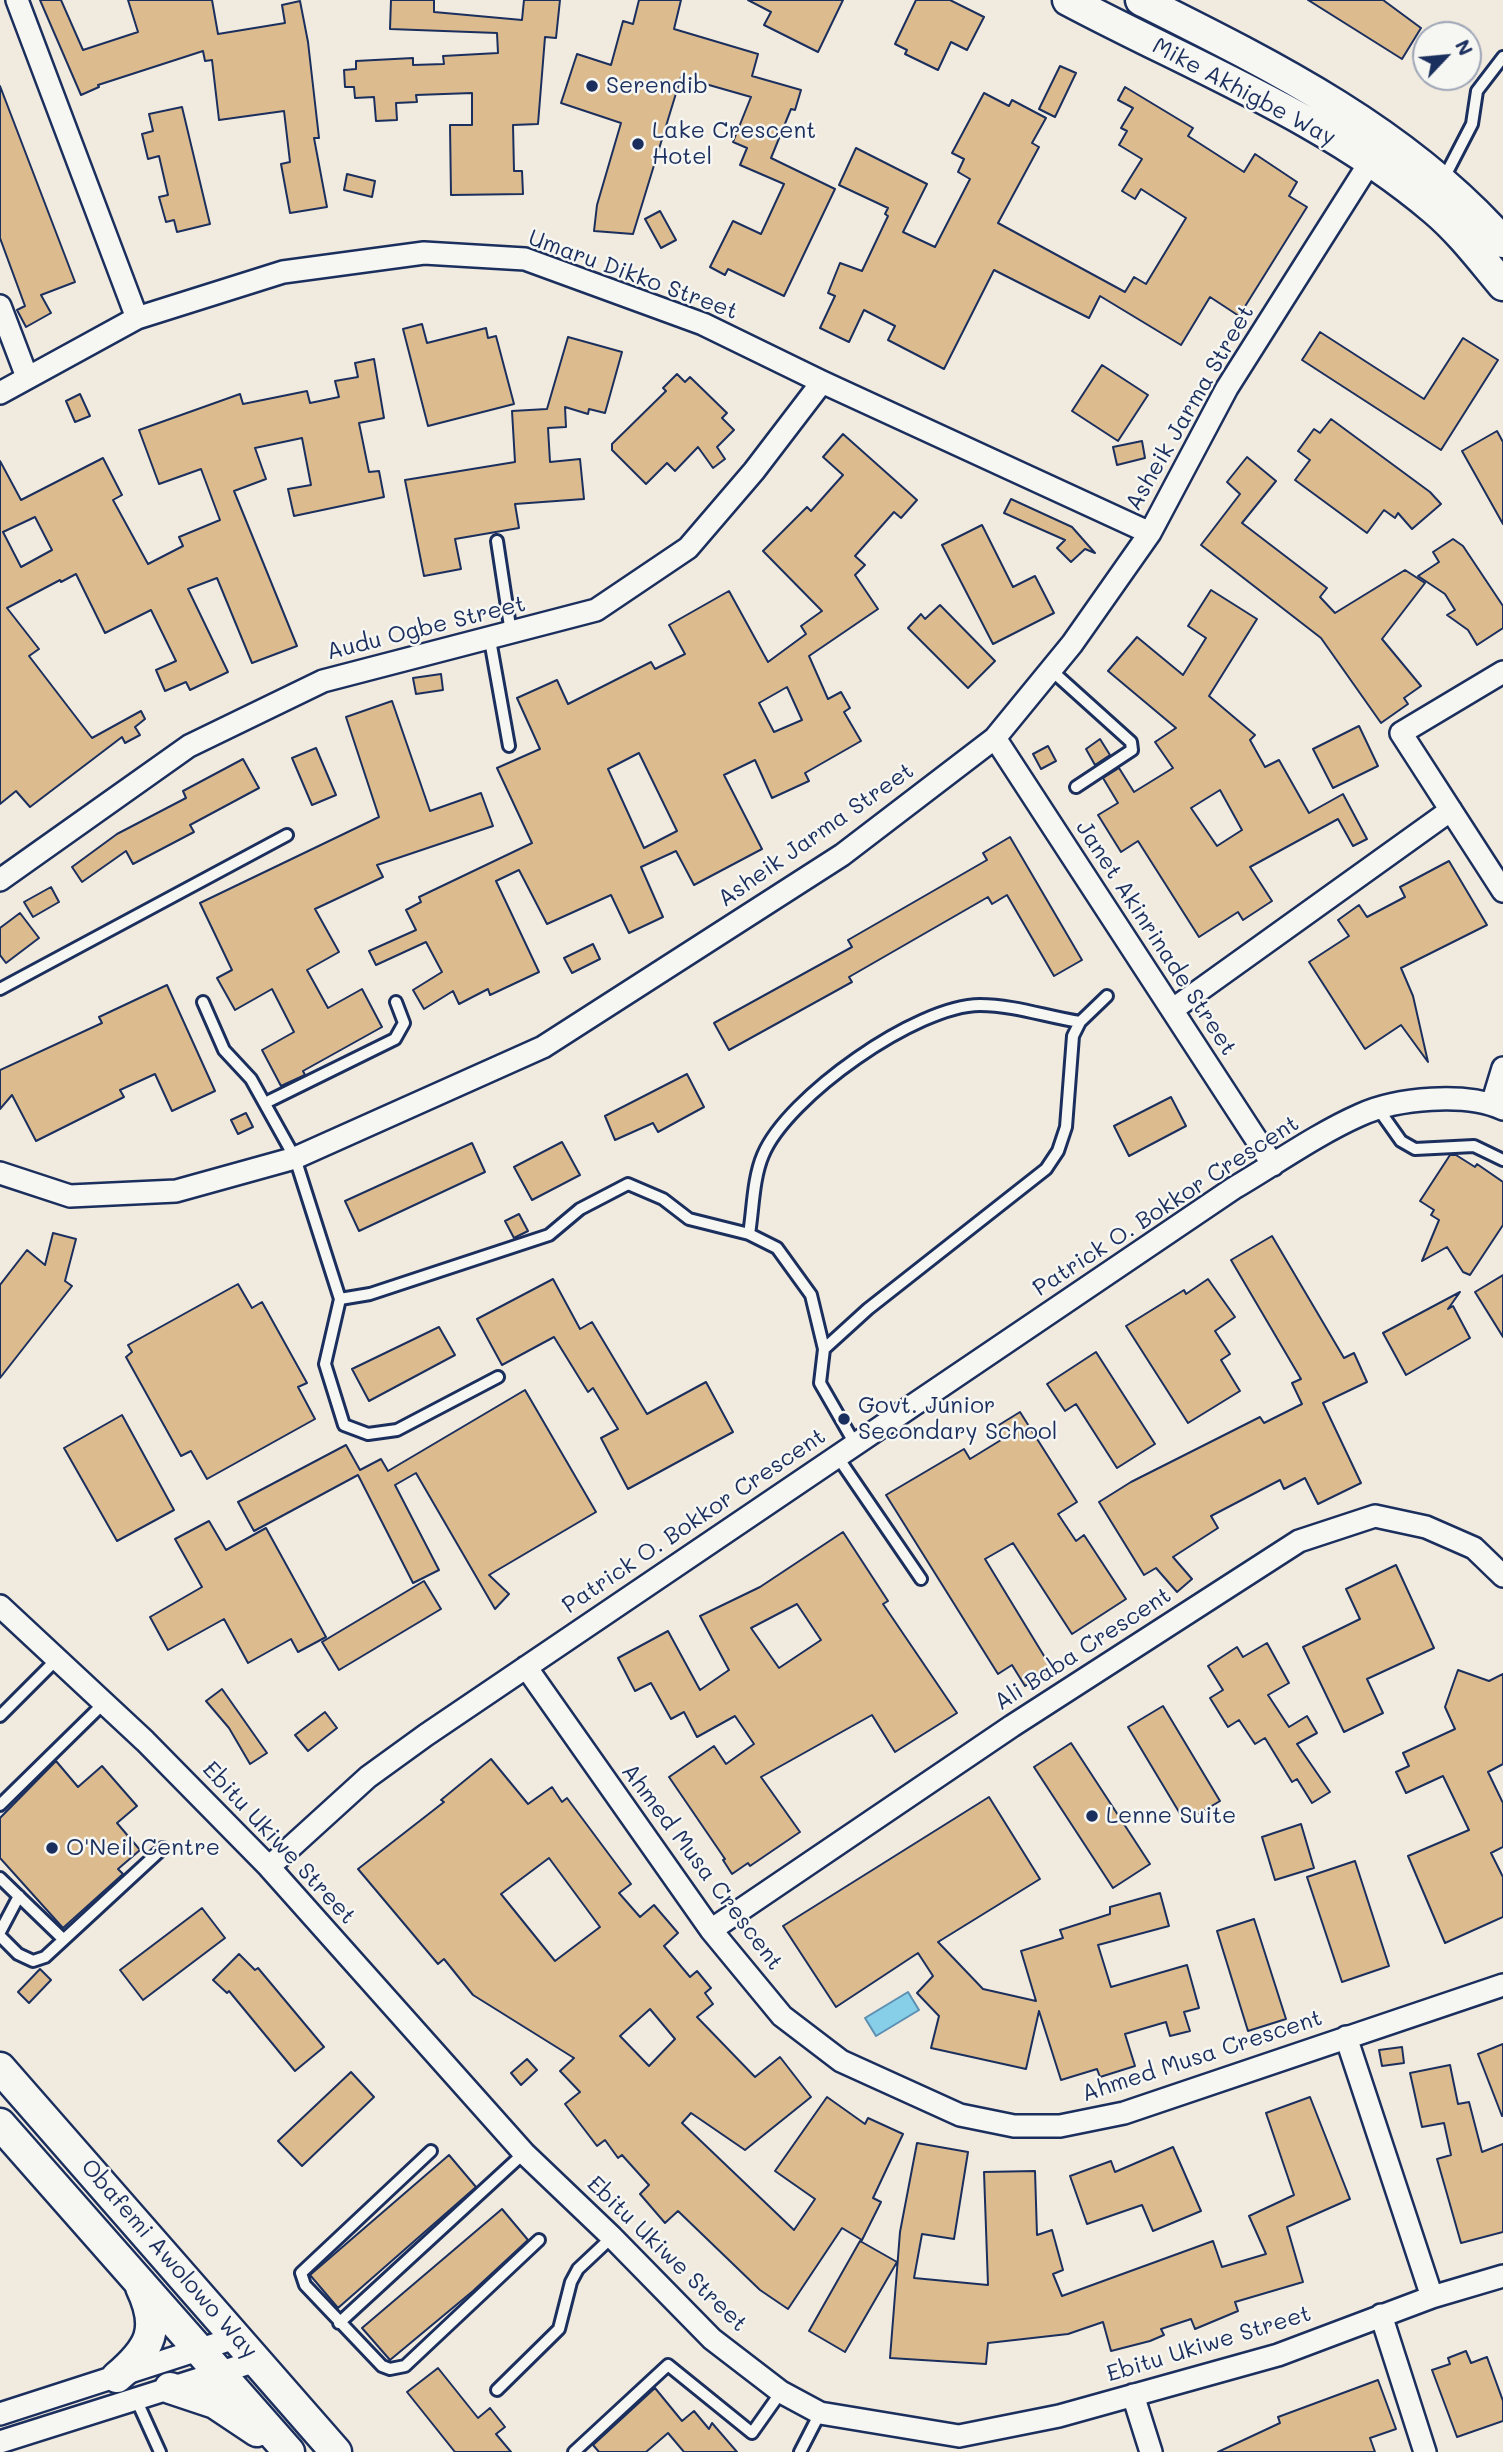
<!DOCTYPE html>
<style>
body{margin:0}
#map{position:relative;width:1503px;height:2452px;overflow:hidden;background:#f1eade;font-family:Mali,sans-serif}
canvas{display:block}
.north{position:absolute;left:1412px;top:21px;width:70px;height:70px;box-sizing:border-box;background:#f6f6f2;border:2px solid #9ea6b7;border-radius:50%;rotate:64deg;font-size:19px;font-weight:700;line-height:28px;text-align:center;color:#1b2f5e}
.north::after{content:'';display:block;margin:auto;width:24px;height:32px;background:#1b2f5e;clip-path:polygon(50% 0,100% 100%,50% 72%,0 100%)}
</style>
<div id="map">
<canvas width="1503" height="2452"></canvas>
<div class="north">N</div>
</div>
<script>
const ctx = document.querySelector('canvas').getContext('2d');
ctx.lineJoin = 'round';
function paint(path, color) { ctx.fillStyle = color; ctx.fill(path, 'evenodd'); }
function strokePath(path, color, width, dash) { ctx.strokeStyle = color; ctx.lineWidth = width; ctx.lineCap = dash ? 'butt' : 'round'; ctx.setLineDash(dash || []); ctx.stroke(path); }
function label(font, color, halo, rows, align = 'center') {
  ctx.font = font + ' Mali,sans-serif'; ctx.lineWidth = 5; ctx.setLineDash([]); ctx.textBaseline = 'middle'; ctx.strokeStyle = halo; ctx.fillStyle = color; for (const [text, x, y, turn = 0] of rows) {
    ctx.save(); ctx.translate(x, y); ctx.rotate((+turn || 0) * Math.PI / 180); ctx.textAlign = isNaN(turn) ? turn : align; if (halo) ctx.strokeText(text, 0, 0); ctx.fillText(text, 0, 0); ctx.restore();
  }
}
const water = new Path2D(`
 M908,1992L919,2010L876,2036L865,2018Z`);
const building = new Path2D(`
 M40,0H61L83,50L138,32L128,0H212L218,34L285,23L282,5L300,1L308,42L319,138H314L327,207L290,213L281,164L290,162L284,111L219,120L212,60L205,61L203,51L98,85L99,87L81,95Z
 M391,0H434V12L522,20L524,0H560L556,38L545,37L538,124L513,125L514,171H522L523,194L451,195L450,125H472V93L416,95L417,102L396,103L397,120L376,121L374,97L355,98L354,87H345L344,70L356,69V61L413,58V65L444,64L443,56L498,53L497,33L390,29Z
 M639,0H681L674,29L758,54L752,76L801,90L795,110L791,109L771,158L835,189L784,296L728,269L725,275L710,267L733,221L761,234L784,184L740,165L747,148L733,142L751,97L681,77L633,234L594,231L597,205L621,123L561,103L577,54L611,65L623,21L633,24Z
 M748,0H843L818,52L764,25L771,12Z
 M916,0H950L984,17L967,50L951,42L938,70L905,54L907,50L895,44Z
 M1308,0H1383L1421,28L1402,59Z
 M1060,66L1076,73L1055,117L1039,109Z
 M0,86L75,282L41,295L51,313L26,327L17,310L25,306L0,238Z
 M1125,87L1193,128L1188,136L1244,172L1255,154L1297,182L1289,196L1307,207L1239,316L1210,297L1181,345L1100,296L1089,318L994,270L944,369L888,340L895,326L864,310L849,342L820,328L835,296L828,293L840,263L862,271L888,216L885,214L888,208L839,185L856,148L927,184L903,232L935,247L970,179L958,172L964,159L952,153L984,93L1009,106L1012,100L1046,118L1032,143L1039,147L998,223L1125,292L1134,277L1146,284L1186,218L1141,189L1135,199L1122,191L1142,159L1119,145L1127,131L1121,128L1133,108L1118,100Z
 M182,107L210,224L177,232L174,220L166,222L159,197L168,195L159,156L148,159L142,134L153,131L149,114Z
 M347,174L375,181L372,197L344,190Z
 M660,211L676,240L661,248L645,219Z
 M422,324L427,343L486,328L488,338L496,336L514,404L428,426L403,329Z
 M1320,332L1424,399L1463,338L1498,360L1441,450L1302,360Z
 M568,337L622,352L605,413L589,409L588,414L565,407L566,427L548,428L550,462L580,459L584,499L515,504L519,528L455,539L461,569L424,576L405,480L515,462L512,411L547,409Z
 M374,359L384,418L359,423L369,472L379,471L384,497L294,516L288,489L311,485L302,438L255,448L266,479L234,491L297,646L252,663L217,578L188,589L228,672L190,690L186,682L165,691L156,670L176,661L151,610L105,633L76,574L61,582L60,580L7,608L39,649L29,656L92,738L141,711L145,719L135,727L140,735L125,743L122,737L30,807L16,791L0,804V461L21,500L103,458L122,495L113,500L148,564L183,546L179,537L220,520L201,469L159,484L139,430L240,394L243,404L307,391L310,403L339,397L335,381L358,377L355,363ZM35,517L52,550L21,567L3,532Z
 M1102,365L1148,395L1118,441L1072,411Z
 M677,374L685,382L690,377L727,413L722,418L734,430L717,447L725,459L713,468L698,447L675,471L667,463L646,484L612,450V444L666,391L663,388Z
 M80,394L90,416L75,422L66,401Z
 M1331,419L1430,492L1441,504L1412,529L1398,513L1395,518L1384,510L1367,533L1295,480L1310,460L1298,451L1314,429L1320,433Z
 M1497,431L1503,442V524L1462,451Z
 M843,434L917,500L901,518L894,512L855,556L865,565L855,575L878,609L809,656L828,699L841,692L850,708L844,712L861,741L805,773L809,781L772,798L755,760L724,775L762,849L694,885L676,851L641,867L663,917L629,933L611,895L547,924L519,870L496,881L539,972L490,995L488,989L459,1004L453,991L424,1009L413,990L442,972L426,942L376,965L369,951L416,930L406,910L421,902L419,897L532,843L497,768L540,749L517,698L557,680L568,704L651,662L655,669L685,654L669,625L729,591L768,662L806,634L801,626L822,611L763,551L807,507L811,511L843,475L823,457ZM787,687L802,720L774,732L759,703ZM639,753L677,831L644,848L608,769Z
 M1142,441L1145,458L1117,465L1113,447Z
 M1247,457L1276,481L1242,523L1327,588L1320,597L1335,613L1405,570L1425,583L1382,639L1421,686L1404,698L1408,704L1381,723L1321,638L1201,545L1240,494L1227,482Z
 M1011,499L1072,527L1095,553L1085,549L1071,562L1057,548L1065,540L1004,513Z
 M982,525L1013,587L1035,576L1054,613L993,644L942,545Z
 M1453,539L1463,546L1503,606V628L1477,645L1468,630L1447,615L1455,610L1445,594L1418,576L1439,562L1433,552Z
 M1211,590L1257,619L1209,696L1255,735L1250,740L1265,767L1279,760L1309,813L1343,794L1367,839L1353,846L1338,819L1250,867L1272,901L1243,920L1238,912L1199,937L1138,841L1121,852L1098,815L1118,803L1103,778L1119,768L1134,792L1173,768L1155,742L1176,728L1108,671L1137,637L1183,675L1206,638L1188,626ZM1220,790L1242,830L1217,846L1191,808Z
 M940,605L995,661L968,688L908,628L921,614L925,619Z
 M441,674L443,690L416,694L413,678Z
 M392,701L430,811L481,793L493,826L377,865L383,877L315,909L339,952L307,970L328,1008L362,989L382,1027L303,1071L305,1075L281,1086L262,1050L294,1032L272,989L235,1010L217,978L232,970L200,903L379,817L346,717Z
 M1359,726L1378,766L1333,788L1313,749Z
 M1100,739L1110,755L1095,765L1086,749Z
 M1048,746L1056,761L1041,769L1033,754Z
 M316,748L336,795L312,805L292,758Z
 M243,759L259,788L190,825L194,832L133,864L126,851L82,882L72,867L117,834L186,798L183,791Z
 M1010,837L1082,960L1054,976L1007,895L992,904L988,897L849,977L852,982L729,1050L714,1023L852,947L848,940L987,860L983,853Z
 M1449,861L1487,925L1401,968L1413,996L1428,1062L1401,1025L1365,1049L1309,962L1349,936L1338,920L1359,905L1367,917L1405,897L1400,887Z
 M51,887L59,902L33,917L24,902Z
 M20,913L39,938L6,963L0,955V928Z
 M593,944L600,959L572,973L564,958Z
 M167,985L215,1091L172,1111L155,1074L120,1090L124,1097L36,1141L12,1095L0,1109V1070L102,1023L99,1017Z
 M687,1074L704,1107L658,1132L653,1123L615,1140L605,1116Z
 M1171,1097L1186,1126L1129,1156L1114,1126Z
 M246,1113L253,1127L238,1134L231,1120Z
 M562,1142L580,1175L532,1200L514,1167Z
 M472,1143L485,1172L359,1231L345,1201Z
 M1450,1155H1456L1475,1167L1477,1164L1503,1182V1225L1470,1275L1463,1272L1447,1247L1422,1261L1439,1220L1431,1215L1434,1210L1420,1201Z
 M519,1214L528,1231L514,1238L505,1221Z
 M53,1233L76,1239L65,1281L72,1286L0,1378V1285L27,1250L45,1265Z
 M1272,1236L1344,1358L1354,1353L1367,1382L1323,1403L1361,1483L1318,1504L1305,1478L1284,1489L1280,1480L1211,1516L1218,1528L1173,1557L1192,1579L1177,1592L1156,1568L1144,1575L1099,1502L1131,1482L1260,1417L1264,1423L1302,1404L1292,1383L1301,1379L1231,1260Z
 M1503,1275V1337L1475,1292Z
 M553,1279L580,1329L592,1322L647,1414L706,1382L733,1432L628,1489L601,1438L618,1429L593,1388L588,1392L554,1337L502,1365L477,1319Z
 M1208,1279L1235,1317L1215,1331L1230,1354L1221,1360L1240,1391L1188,1423L1126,1326L1184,1290L1186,1294Z
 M238,1284L252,1308L262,1302L307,1383L298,1387L315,1419L207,1479L191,1451L181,1456L126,1357L132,1352L128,1345Z
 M1460,1292L1448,1309L1453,1306L1470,1338L1406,1375L1383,1333Z
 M439,1327L455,1355L369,1401L352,1369Z
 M1096,1352L1155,1444L1117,1468L1076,1404L1065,1411L1047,1384Z
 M525,1390L596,1512L489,1575L509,1594L495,1609L416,1473L395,1485L439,1570L413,1583L358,1475L254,1531L238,1502L346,1445L360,1470L381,1459L388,1471Z
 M1020,1412L1077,1502L1058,1514L1076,1541L1084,1535L1126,1599L1072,1634L1013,1543L985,1559L1052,1669L1025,1686L1012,1665L998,1674L886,1495L964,1449L970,1459L1001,1440L994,1428Z
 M122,1415L174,1510L117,1541L64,1448Z
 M209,1521L226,1550L266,1528L326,1637L298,1652L291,1639L248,1663L224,1619L168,1650L150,1617L202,1587L175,1539Z
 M843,1532L888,1601L883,1604L957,1713L895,1752L872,1715L761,1777L800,1832L750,1866L748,1863L732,1874L723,1860L725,1859L669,1777L714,1746L726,1764L754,1744L735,1716L697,1737L684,1712L671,1719L651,1683L635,1691L618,1658L668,1631L700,1690L729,1670L700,1616L760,1587ZM797,1604L821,1640L779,1668L751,1628Z
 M1396,1565L1434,1648L1367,1679L1383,1713L1344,1732L1303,1647L1360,1619L1346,1589Z
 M424,1581L441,1609L339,1670L322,1642Z
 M1267,1643L1289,1683L1268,1695L1289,1727L1307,1716L1317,1733L1297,1744L1330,1792L1312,1803L1297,1779L1292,1782L1265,1738L1255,1744L1239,1720L1228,1727L1210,1698L1223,1690L1208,1666L1237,1647L1243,1657Z
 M1458,1670L1489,1681L1503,1674V1764L1488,1772L1503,1803V1847L1491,1853L1503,1877V1917L1445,1943L1408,1856L1469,1830L1443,1776L1406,1793L1396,1772L1409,1766L1403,1753L1455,1729L1445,1707Z
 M222,1689L267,1753L250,1764L229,1728L206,1701Z
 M1163,1706L1220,1801L1185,1822L1128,1727Z
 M325,1712L337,1728L308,1751L295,1735Z
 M1071,1743L1150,1864L1113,1888L1034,1767Z
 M491,1759L528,1804L552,1787L562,1802L567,1798L631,1884L619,1893L640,1917L654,1905L678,1933L664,1946L690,1977L697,1971L711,1988L705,1993L713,2004L697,2017L755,2077L780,2057L811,2097L745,2150L691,2113L682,2123L794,2230L815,2199L775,2171L827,2097L865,2124L868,2118L903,2134L873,2198L881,2202L862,2240L842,2228L788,2309L760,2290L678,2211L665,2223L640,2194L649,2185L622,2155L618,2158L605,2140L597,2146L565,2104L580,2092L560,2071L574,2058L473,1995L444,1959L438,1964L358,1869L444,1802L441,1800ZM549,1858L600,1927L555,1961L501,1894ZM650,2009L675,2039L649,2066L620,2036Z
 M56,1761L78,1787L102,1766L137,1806L117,1823L140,1850L118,1869L123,1874L63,1928L0,1858V1818Z
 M989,1797L1040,1879L938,1942L983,1989L1036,2001L1021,1951L1063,1938L1060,1930L1110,1914V1907L1160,1893L1169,1926L1098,1945L1111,1987L1187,1965L1199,2008L1184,2012L1190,2031L1170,2036L1166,2022L1125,2034L1135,2066L1100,2077L1097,2069L1061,2080L1039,2011L1026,2069L931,2048L939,2016L917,1993L933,1976L918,1953L836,2007L783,1926Z
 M1301,1824L1314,1868L1275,1880L1262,1837Z
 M1355,1861L1389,1966L1342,1982L1307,1877Z
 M202,1908L225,1938L143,2000L120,1970Z
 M1254,1919L1286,2019L1248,2031L1217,1931Z
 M239,1954L255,1970L258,1968L324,2047L295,2071L229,1991L227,1993L213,1980Z
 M40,1969L51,1980L29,2003L18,1992Z
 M1503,2044V2115L1502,2116L1478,2054Z
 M1402,2047L1404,2063L1382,2066L1379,2050Z
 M527,2059L537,2070L521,2085L511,2073Z
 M1450,2065L1458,2104L1469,2102L1482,2152L1503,2144V2232L1461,2243L1437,2159L1451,2155L1444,2123L1422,2127L1410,2073Z
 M351,2072L374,2097L302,2166L278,2141Z
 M1310,2097L1350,2199L1287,2227L1303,2282L1235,2302L1238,2311L1195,2329L1191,2319L1161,2329L1164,2335L1150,2341L1111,2351L1103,2322L1068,2334L988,2343L986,2364L890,2358L900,2232L917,2143L968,2152L954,2239L922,2234L914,2278L988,2285L984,2172L1035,2171L1037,2235L1052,2230L1063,2270L1053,2274L1062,2296L1213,2241L1222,2267L1266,2254L1249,2216L1294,2195L1266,2113Z
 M1173,2147L1201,2211L1153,2231L1142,2205L1087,2224L1070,2176L1111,2161L1115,2172Z
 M449,2155L476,2187L338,2308L310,2275Z
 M502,2209L528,2240L473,2291L390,2360L362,2328Z
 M860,2241L897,2262L845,2352L809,2331Z
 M1466,2351L1471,2363L1487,2357L1503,2401V2421L1457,2437L1432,2370L1450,2364L1448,2358Z
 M438,2368L478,2418L490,2408L505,2427L496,2434L511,2452H455L407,2392Z
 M1378,2380L1396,2429L1370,2438L1375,2452H1218L1280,2423L1278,2417Z
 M655,2388L682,2421L694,2411L709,2429L712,2423L737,2452H684L668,2433L646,2452H599L593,2445Z`);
const lane = new Path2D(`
 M1443,180L1472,124L1477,91L1503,57
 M497,541L511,633
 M490,640L509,746
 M1051,670L1131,742L1132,750L1076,787
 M0,989L287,835
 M203,1002L224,1050L251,1079L295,1158L340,1299L370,1294L549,1235L580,1209L628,1184L663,1199L689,1219L749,1234L777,1248L811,1295L824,1349L820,1383L855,1444
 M265,1103L395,1039L404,1023L396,1002
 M1379,1110L1401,1141L1415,1149L1474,1146L1503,1160
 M749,1234C753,1210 753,1178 763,1155C787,1097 917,1005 980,1005C1014,1005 1047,1017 1080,1022
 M340,1299L325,1364L344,1425L368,1434L397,1430L498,1377
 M824,1349L868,1309L1046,1169L1058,1151L1066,1127L1073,1036L1080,1022L1107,996
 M837,1456L921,1579
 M0,1716L57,1659
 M0,1805L104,1703
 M0,1878L63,1939
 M0,1932L19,1896
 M0,1936L18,1954L33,1961L45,1957L163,1848
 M431,2151L301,2273L305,2285L382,2366L390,2369L405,2366L539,2240
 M339,2323L524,2153
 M497,2390L559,2329L571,2282L578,2269L612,2237
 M136,2399L160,2452
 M574,2452L668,2365L752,2433L781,2392
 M800,2452L820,2413`);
const street = new Path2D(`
 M17,0L137,318
 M0,306L27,377
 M0,393L137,318L283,272L424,253L525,259L703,324L822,382L1150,533
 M1503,672L1401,733L1503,891
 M995,738L1273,1165
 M0,880L189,746L323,681L596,610L688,548L754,471L822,382
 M1172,1010L1451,810
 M1492,1104L1503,1068
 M0,1173L70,1196L176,1191L295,1158L543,1047L842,855L995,738L1072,644L1150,533L1227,388L1377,151
 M0,1606L145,1741L269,1867L524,2153L612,2237L712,2339L781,2392L820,2413L959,2436L1059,2416L1278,2355L1432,2297L1503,2276
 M526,1667L711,1930L782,2016L841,2061L960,2115L1014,2126H1060L1124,2113L1503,1985
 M269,1867L368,1777L426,1735L1234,1188C1275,1164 1317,1134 1360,1115C1397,1098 1466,1092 1503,1109
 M711,1930L1012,1726L1299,1541L1375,1516L1426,1527L1474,1548L1503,1576
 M1346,2037L1432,2297
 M1381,2315L1425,2452
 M1133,2395L1151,2452
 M0,2414L238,2337
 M0,2442L256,2361`);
const secondary = new Path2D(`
 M1068,0C1192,66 1327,118 1435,210C1460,231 1482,260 1503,285
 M1141,0C1271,65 1405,131 1503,242
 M0,2068L336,2452
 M0,2124L289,2452
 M117,2377C151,2348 161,2329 141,2287
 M170,2388L215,2403L257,2431`);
const markers = [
 [592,86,7,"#1b2f5e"],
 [638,144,7,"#1b2f5e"],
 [844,1419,7,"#1b2f5e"],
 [1092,1816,7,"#1b2f5e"],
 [52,1848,7,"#1b2f5e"]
];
const poiNames = [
 ["Serendib",606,86],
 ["Lake Crescent",652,131],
 ["Hotel",652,157],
 ["Govt. Junior",858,1406],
 ["Secondary School",858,1432],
 ["Lenne Suite",1106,1816],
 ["O'Neil Centre",66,1848]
];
const streetNames = [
 ["Mike Akhigbe Way",1244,92,28],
 ["Umaru Dikko Street",633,275,20],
 ["Asheik Jarma Street",1190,408,-60],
 ["Audu Ogbe Street",426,628,-14],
 ["Asheik Jarma Street",816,835,-35],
 ["Janet Akinrinade Street",1156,938,57],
 ["Patrick O. Bokkor Crescent",1166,1206,-33],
 ["Patrick O. Bokkor Crescent",694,1521,-34],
 ["Ali Baba Crescent",1083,1649,-33],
 ["Ebitu Ukiwe Street",279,1843,47],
 ["Ahmed Musa Crescent",702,1867,53],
 ["Ahmed Musa Crescent",1202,2056,-18],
 ["Ebitu Ukiwe Street",667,2254,44],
 ["Obafemi Awolowo Way",169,2259,49],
 ["Ebitu Ukiwe Street",1209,2344,-17]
];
paint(water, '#87cfe8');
strokePath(water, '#5c8fb1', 2);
paint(building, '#dcbc8f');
strokePath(building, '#1b2f5e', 2);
strokePath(lane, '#1b2f5e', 16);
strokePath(street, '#1b2f5e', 26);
strokePath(secondary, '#1b2f5e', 35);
strokePath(lane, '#f6f6f2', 10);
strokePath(street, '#f6f6f2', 21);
strokePath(secondary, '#f6f6f2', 30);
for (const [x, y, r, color] of markers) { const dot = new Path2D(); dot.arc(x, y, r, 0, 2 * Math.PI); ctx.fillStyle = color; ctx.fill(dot); strokePath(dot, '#f6f6f2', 2.5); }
label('23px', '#1b2f5e', '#f6f6f2', poiNames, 'left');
label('23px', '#1b2f5e', '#f6f6f2', streetNames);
</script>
